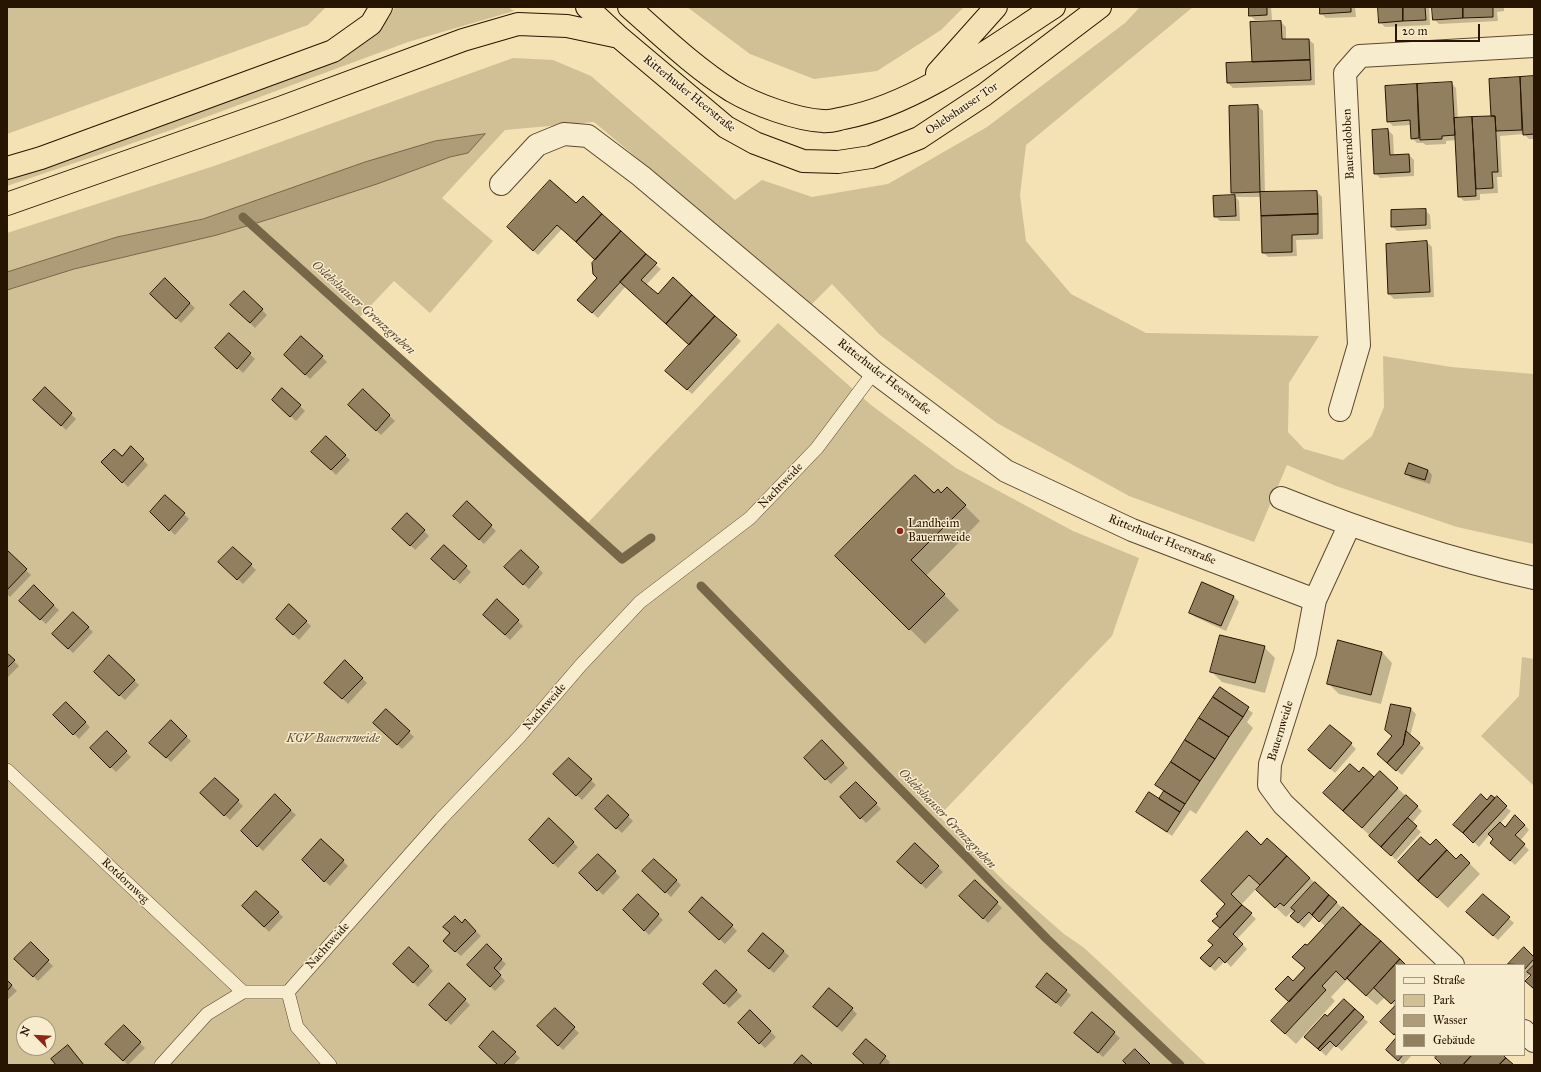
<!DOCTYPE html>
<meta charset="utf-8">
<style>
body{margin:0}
#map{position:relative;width:1541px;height:1072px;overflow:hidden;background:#f4e2b5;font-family:"IM FELL Great Primer",serif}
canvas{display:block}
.frame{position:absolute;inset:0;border:8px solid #271401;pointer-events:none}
.legend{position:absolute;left:1395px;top:964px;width:130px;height:92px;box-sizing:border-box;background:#f8eccf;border:1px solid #a4967d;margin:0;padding:5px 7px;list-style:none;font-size:12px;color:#271401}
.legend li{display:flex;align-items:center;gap:8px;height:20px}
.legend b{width:20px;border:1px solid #a4967d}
.north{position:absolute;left:16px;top:1016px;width:40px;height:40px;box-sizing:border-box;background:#f8eccf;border:1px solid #a4967d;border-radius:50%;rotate:294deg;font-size:11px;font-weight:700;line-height:16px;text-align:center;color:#271401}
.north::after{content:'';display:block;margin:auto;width:14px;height:18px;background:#8f2418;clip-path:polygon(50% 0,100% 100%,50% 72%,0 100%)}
.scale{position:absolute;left:1395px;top:24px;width:85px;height:18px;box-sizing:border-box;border:2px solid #271401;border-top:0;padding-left:5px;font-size:12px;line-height:14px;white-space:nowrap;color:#271401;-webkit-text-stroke:3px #f8eccf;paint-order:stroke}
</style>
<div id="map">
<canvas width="1541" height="1072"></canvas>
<div class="frame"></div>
<ul class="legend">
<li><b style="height:5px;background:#f8eccf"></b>Straße</li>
<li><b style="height:11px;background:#d1bf96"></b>Park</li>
<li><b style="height:11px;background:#ae9c78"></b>Wasser</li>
<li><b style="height:11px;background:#927f5f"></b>Gebäude</li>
</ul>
<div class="north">N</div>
<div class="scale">20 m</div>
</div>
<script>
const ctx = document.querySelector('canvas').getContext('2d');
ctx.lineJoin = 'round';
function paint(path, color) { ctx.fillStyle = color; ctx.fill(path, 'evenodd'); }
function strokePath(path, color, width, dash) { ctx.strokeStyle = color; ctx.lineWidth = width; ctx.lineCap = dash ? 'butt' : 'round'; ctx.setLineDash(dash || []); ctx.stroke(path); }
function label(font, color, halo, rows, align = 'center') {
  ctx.font = font + ' "IM FELL Great Primer",serif'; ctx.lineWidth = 3; ctx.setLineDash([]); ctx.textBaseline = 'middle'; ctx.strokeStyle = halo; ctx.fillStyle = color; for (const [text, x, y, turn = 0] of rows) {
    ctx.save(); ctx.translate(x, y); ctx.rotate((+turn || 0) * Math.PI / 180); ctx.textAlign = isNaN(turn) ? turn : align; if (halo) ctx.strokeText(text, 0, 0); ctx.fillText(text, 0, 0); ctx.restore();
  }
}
const green = new Path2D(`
 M7,7H326L308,25L7,134Z
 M395,7H508L514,11L408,42L171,130L7,186V176L372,35L388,19Z
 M687,7H964L941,30L877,71L814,79L750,54Z
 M1140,7H1193L1026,145L1020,195L1026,241L1071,294L1146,333L1319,336L1289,383L1288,432L1304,449L1343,460L1372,436L1384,407L1383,356L1451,367L1534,374V544L1457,527L1336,486L1287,465L1254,542L1129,496L997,423L880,335L832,284L812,304L594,122L505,130L442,198L493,241L430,313L394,281L359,318L583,528L778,323L871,405L956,468L1073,531L1139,558L1112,636L939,816L1006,883L1064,934L1083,947L1108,970L1207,1065H7V290L74,269L217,235L273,218L450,157L468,153L484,134L203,219L117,237L7,272V233L214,166L513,58L553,60L591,76L735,200L762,180L812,197L888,184L987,127L1125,23ZM24,1024H48V1048H24Z
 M1522,657L1534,659V786L1481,736L1519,696Z`);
const water = new Path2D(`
 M485,134L468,153L450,157L377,184L273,218L217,235L74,269L7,290V272L117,237L203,219L365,162L435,141Z`);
const shadow = new Path2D(`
 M1250,7H1271L1272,20H1255L1250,15Z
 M1321,7H1355L1356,17L1326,18L1321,13Z
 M1379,7H1429L1430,25L1385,27L1380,22Z
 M1433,7H1504V11L1497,12L1498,21L1439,24L1434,19Z
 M1281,22L1286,27V40H1309L1314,44L1315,85L1233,88L1228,83L1253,63L1251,23Z
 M1534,77V139H1529L1524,134L1500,136L1502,177H1497L1498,193L1480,194V200L1464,201L1459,196L1456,140L1446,141V144L1426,145L1423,143H1417L1412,138L1411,125L1393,126L1388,121L1386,87L1451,83L1456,88L1458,119L1492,117L1490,80Z
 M1258,106L1263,111L1265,193L1317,192L1322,197L1323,239L1296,240L1297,256L1268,257L1263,252L1262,197H1236L1239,201L1240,221H1220L1215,216L1214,196H1236L1232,192Z
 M1388,130L1393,135L1394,156L1409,155L1414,160V176L1380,178L1375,173Z
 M576,205L661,269L646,285L658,296L673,279L741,341L692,394L671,375L690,345L626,286L598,318L583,305L598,278L596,260L562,229L538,255L513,232Z
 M1425,210L1430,215L1431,229L1397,231L1392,226Z
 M1427,242L1432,247L1434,297L1394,299L1389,294Z
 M165,280L195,308L181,323L151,294Z
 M244,292L267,315L255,328L232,305Z
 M229,334L255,359L243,373L217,348Z
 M302,337L327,362L310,379L285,355Z
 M45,389L76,419L66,430L34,400Z
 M283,389L305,411L296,421L273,400Z
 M363,391L395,421L381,435L350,405Z
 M326,438L350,460L336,475L313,452Z
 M131,448L148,465L128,487L102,462L122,457Z
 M1428,470L1432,475L1430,484L1411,478L1407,473Z
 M947,488L980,521L926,576L959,610L925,644L836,556L934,495L941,494Z
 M166,496L189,519L175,535L151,512Z
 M467,503L496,531L484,544L455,516Z
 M407,514L429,536L415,550L394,529Z
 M444,546L471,572L460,584L438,563Z
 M233,548L256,570L243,584L220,562Z
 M521,551L543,573L529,589L510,572Z
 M7,552L31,575L10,597L7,594Z
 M1202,584L1234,597L1239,602L1226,631L1195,617L1190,612Z
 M34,587L59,610L46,624L21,601Z
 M497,601L523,626L510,640L484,615Z
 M289,606L311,626L299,640L277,619Z
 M73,613L93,632L73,653L53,634Z
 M1264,647L1275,658L1265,693L1222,682L1212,672Z
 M1382,652L1392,663L1381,704L1339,694L1329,684Z
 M7,654L19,666L7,678Z
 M109,657L139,685L125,700L95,672Z
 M345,662L367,683L348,704L326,682Z
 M1220,689L1253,713L1247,722L1253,728L1196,814L1190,810L1172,836L1137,812L1159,800L1164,792L1157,785Z
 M66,704L90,727L79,739L55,715Z
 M1391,705L1411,709L1416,714L1410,736L1424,748L1402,775L1383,759L1393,736Z
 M386,710L414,737L402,749L379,728Z
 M171,722L191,741L171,762L151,743Z
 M107,733L131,757L116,772L91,748Z
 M822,742L848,768L831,784L805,758Z
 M1351,744L1356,749L1335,773L1314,755Z
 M569,759L596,785L582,800L555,774Z
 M1363,769L1374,779L1380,772L1422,811L1412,823L1421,832L1396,860L1335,803Z
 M215,779L243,806L230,820L202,793Z
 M856,783L881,809L866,823L841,797Z
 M275,796L296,815L263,851L242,831Z
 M1491,796L1511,811L1500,824L1505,828L1525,825L1529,830L1520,841L1529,850L1515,865L1496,848L1495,839L1490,834L1479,847L1460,829Z
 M601,814L628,816L633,821L622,833Z
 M549,820L578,847L558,868L530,840Z
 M1267,839L1405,965H1396V1036L1386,1027L1396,1007L1385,997L1377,1005L1347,980L1331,997L1335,1001L1296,1044L1283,1032L1293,982L1306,969L1294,957L1307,947L1326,927L1314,916L1304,928L1296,921L1291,912L1286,917L1256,889L1241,905L1256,919L1237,939L1247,949L1231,967L1225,961L1215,971L1206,963L1221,929L1214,921L1226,904L1213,891Z
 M321,840L348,866L330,886L303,860Z
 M915,845L943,872L926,889L899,862Z
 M1430,847L1456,860L1461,855L1480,874L1448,908L1409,872Z
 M598,855L620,877L603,895L581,873Z
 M644,871L676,880L681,885L671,897Z
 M975,882L1002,908L988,923L961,896Z
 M256,892L283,917L269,932L243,906Z
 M638,895L663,920L649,935L624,910Z
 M1483,895L1514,923L1498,940L1472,917Z
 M695,916L732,926L737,931L725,944Z
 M465,921L481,936L461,956L444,941Z
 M764,934L789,956L774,973L754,956Z
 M31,944L53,966L38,981L16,959Z
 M487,946L506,964L498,973L505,981L495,991L468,965Z
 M409,948L433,971L418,987L394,964Z
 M1534,958V989L1532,976L1530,974L1525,979L1524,978V965L1510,964Z
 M716,971L742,996L729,1008L705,984Z
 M7,981L17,991L7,1000Z
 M449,985L470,1005L451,1025L430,1005Z
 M1042,991H1066L1071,995L1061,1007Z
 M814,1007L852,1009L857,1014L842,1032Z
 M555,1010L579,1033L563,1050L539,1026Z
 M750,1012L776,1037L765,1048L739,1023Z
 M1092,1014L1120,1038L1103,1057L1075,1033Z
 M1327,1017L1363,1018L1368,1022L1342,1051L1335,1045L1326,1056L1311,1042Z
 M124,1027L145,1048L128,1065L107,1044Z
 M493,1032L520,1058L513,1065H499Z
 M866,1040L890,1062L888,1065H866Z
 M1396,1040V1055H1412L1403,1065L1387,1050Z
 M1432,1055H1502L1513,1065H1443Z`);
const stream = new Path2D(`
 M243,217L622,559L651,538
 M701,586L1047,939L1180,1065`);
const building = new Path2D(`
 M1249,7H1267V15L1249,16Z
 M1320,7H1351V12L1320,14Z
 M1378,7H1403V21L1379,23Z
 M1403,7H1425L1426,20L1403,21Z
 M1432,7H1463V18L1433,20Z
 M1463,7H1497H1493V17L1463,18Z
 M1281,21L1282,39H1309L1310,60L1252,62L1250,22Z
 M1310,60L1311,80L1227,83L1226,63Z
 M1534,76V134L1523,135L1520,77Z
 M1520,77L1522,130L1496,131L1495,116H1491L1489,79Z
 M1452,82L1455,135L1442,136V139L1420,140L1417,84Z
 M1417,84L1419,138L1411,139L1410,120L1387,122L1385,86Z
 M1258,105L1260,192L1231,193L1229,106Z
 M1491,116H1495L1498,172H1492L1493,188L1476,189L1472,117Z
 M1472,117L1476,196L1458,197L1454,118Z
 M1388,129L1390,155L1409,154L1410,172L1374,174L1372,130Z
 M550,180L576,203L583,196L602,214L576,242L557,225L533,251L507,227Z
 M1317,191L1318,214L1261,216L1260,192Z
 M1235,195L1236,216L1214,217L1213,196Z
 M1426,209V225L1391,227V210Z
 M602,214L621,231L595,260L576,242Z
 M1318,214V234L1292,235V252L1262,253L1261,216Z
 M621,231L646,254L592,313L577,300L597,278L593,274L592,263Z
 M1427,241L1430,292L1388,294L1386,244Z
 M646,254L657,263L641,280L658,294L673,277L692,295L666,324L620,282Z
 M165,278L190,303L176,319L150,294Z
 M244,291L263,309L250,323L230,305Z
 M692,295L715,316L689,345L666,324Z
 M715,316L737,335L687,390L665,371Z
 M229,333L251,353L237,369L215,348Z
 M301,336L323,356L305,375L284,355Z
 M45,387L72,413L61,426L33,400Z
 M282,388L301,405L290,417L272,400Z
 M363,389L390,415L376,431L348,405Z
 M326,436L346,455L331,470L311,452Z
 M131,446L144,459L122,483L101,462L114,449L122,456Z
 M1409,463L1428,470L1425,480L1405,474Z
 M915,475L934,493L938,489L941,493L947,487L966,505L911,560L945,594L909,630L835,556Z
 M165,495L185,513L169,531L150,512Z
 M467,501L492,525L479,540L453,516Z
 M407,513L425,530L410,546L392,529Z
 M444,545L467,566L454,580L431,559Z
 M233,547L252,564L237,580L218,562Z
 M7,550L27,569L7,590Z
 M521,550L539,567L523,585L504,567Z
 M1202,582L1234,596L1221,626L1189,613Z
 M34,585L54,605L40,620L19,601Z
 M497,599L519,620L505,635L483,615Z
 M289,604L307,621L293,635L276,619Z
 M73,612L89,627L68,649L52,634Z
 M1220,635L1265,646L1255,683L1210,672Z
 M1338,640L1382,652L1371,695L1327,684Z
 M7,653L15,660L7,668Z
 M109,655L135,680L119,696L94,672Z
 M345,660L363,678L342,699L324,683Z
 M1220,687L1249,707L1243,717L1213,697Z
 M1213,697L1243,717L1229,737L1199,718Z
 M66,702L86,722L73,735L53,715Z
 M1391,704L1411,708L1403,745L1387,763L1377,754L1392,736L1385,730Z
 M386,709L410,731L397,745L373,723Z
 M1199,718L1229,737L1215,759L1185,740Z
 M171,720L187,736L166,758L149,743Z
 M1330,725L1352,743L1330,769L1308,750Z
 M107,731L127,751L110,768L90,748Z
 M1406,731L1420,743L1396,771L1387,763L1403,745Z
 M822,740L844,763L825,780L804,758Z
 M1185,740L1215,759L1200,781L1171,762Z
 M569,758L592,779L576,796L553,774Z
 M1171,762L1200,781L1185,804L1155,785Z
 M1350,764L1359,772L1363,767L1374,777L1343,811L1323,793Z
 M1380,771L1398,788L1362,828L1343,811Z
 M215,778L239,800L224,816L200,793Z
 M856,782L877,803L860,819L840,797Z
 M1164,791L1185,804L1180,812L1159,799Z
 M1149,792L1180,812L1167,832L1136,812Z
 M275,794L291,810L257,847L241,831Z
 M1481,794L1487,800L1491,795L1495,798L1463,833L1453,825Z
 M608,795L629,815L616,829L595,809Z
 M1406,795L1418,806L1381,847L1369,836Z
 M1497,796L1507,806L1473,843L1463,833Z
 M1515,815L1525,825L1515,835L1525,844L1510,861L1490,843L1493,839L1488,834L1500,822L1505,827Z
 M549,818L574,842L553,864L529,840Z
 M1408,818L1417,826L1391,856L1381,847Z
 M1247,831L1261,845L1267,838L1287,856L1260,885L1249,875L1231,894L1242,905L1220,928L1212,921L1218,916L1216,914L1225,904L1201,881Z
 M1421,837L1430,845L1436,839L1447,850L1418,881L1398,862Z
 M321,839L344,860L324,882L302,860Z
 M915,843L939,866L921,884L897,862Z
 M1447,850L1456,859L1461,854L1470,863L1437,898L1418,881Z
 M598,854L616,871L597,891L579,873Z
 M1287,856L1310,878L1284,906L1280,903L1275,908L1256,890Z
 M654,859L677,880L665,893L642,871Z
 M975,880L998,902L983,919L959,896Z
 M1315,882L1329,895L1312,915L1309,912L1298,923L1290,916L1295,911L1291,908Z
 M256,891L279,912L264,927L242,906Z
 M638,894L659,914L644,931L623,910Z
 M1483,894L1510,917L1493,936L1466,912Z
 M1329,895L1337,902L1319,922L1312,915Z
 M702,897L733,925L719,940L689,912Z
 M1242,905L1252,913L1233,934L1243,944L1225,963L1219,957L1210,967L1200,958L1213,945L1208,941Z
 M1343,907L1361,924L1289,1002L1275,989L1288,976L1293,981L1305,968L1292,957L1305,944L1307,945Z
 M455,916L462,923L465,919L476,931L455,952L443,941L450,933L443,927Z
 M1361,924L1381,941L1345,980L1336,971L1322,986L1326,990L1285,1034L1271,1021Z
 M763,933L784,951L769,969L748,951Z
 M1381,941L1400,959L1366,996L1347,978Z
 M31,942L49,960L33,977L14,959Z
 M487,944L502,959L494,968L501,975L490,987L467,965Z
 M409,947L429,966L413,983L393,964Z
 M1524,947L1534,957V959L1524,970V965L1508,964Z
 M1400,959L1406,965H1396V999L1391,1004L1374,988Z
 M1534,965V989L1525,981L1531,975L1527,972Z
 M716,970L737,990L724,1004L703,984Z
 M1047,973L1067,990L1056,1003L1036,987Z
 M7,980L12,985L7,991Z
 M449,983L466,999L446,1021L429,1005Z
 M829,988L853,1008L837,1027L813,1007Z
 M1344,999L1355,1009L1318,1049L1304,1037L1325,1014L1327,1016Z
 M1396,1005V1032L1394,1035L1380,1022Z
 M555,1008L575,1027L558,1046L537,1026Z
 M1355,1009L1364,1017L1336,1047L1330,1041L1320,1051L1318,1049Z
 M750,1010L771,1031L759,1044L738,1023Z
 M1092,1012L1115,1032L1098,1053L1074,1033Z
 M124,1025L141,1042L123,1061L105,1044Z
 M493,1031L516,1052L503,1065H498L479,1047Z
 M1396,1038V1055H1403L1398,1061L1386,1050Z
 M866,1039L886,1056L879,1065H865L853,1054Z
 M68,1045L84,1065H56L51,1059Z
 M1135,1049L1150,1064L1149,1065H1127L1123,1061Z
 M802,1055L813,1065H793Z
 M1438,1055H1472L1463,1065H1442L1435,1058Z
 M1472,1055H1503L1506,1058L1499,1065H1463Z
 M1506,1058L1514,1065H1499Z`);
const lane = new Path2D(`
 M7,770L243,992
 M161,1065L207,1014L243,992H288
 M330,1065L297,1027L288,992L441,819L520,736L580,666L640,602L750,518L817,448L874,372`);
const street = new Path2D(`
 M501,184L537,145L564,134L588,136L641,176L874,372L1006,471L1132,530L1315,600
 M1340,410L1359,345L1345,73L1360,56L1534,46
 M1281,498C1363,531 1448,559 1534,578
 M1349,526L1315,600L1305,653L1270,764L1269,785L1283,804L1453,965
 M1524,1031L1534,1041`);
const highway = new Path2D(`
 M587,7L619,37L726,127L755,143L803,161L838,162L871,157L919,138L984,95L1100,7
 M629,7C662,36 694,67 732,91C754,104 797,120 823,121C830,122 838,119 844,118C917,104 992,47 1054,7
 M937,73L996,7
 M7,168L41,158L333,51L371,24L381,7
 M7,204L280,108L463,40L518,24L567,26L619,37`);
const markers = [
 [900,531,4,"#8f2418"]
];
const streetNames = [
 ["Ritterhuder Heerstraße",689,94,39],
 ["Oslebshauser Tor",962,109,-34],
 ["Bauerndobben",1349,144,-93],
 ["Ritterhuder Heerstraße",884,377,38],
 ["Nachtweide",781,486,-46],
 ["Ritterhuder Heerstraße",1162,540,22],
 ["Nachtweide",545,707,-49],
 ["Bauernweide",1281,731,-73],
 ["Rotdornweg",125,881,43],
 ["Nachtweide",328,946,-48]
];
const poiNames = [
 ["Landheim",908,524],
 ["Bauernweide",908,538]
];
const parkNames = [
 ["KGV Bauernweide",333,739]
];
const waterNames = [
 ["Oslebshauser Grenzgraben",363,308,42],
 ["Oslebshauser Grenzgraben",947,819,46]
];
paint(green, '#d1bf96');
paint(water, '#ae9c78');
strokePath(water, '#786648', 1);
paint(shadow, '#0003');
strokePath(stream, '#786648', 9);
paint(building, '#927f5f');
strokePath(building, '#271401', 1);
strokePath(lane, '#5a482e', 14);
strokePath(street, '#5a482e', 24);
strokePath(highway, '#271401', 24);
strokePath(lane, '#f8eccf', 13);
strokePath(street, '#f8eccf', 22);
strokePath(highway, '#f4e2b5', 22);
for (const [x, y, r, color] of markers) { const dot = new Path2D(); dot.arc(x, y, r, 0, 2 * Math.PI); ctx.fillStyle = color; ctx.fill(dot); strokePath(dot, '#f8eccf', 1.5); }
label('12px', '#271401', '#f8eccf', streetNames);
label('12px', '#271401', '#f8eccf', poiNames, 'left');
label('italic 12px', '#625035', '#f8eccf', parkNames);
label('italic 13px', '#5d4a31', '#f8eccf', waterNames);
</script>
